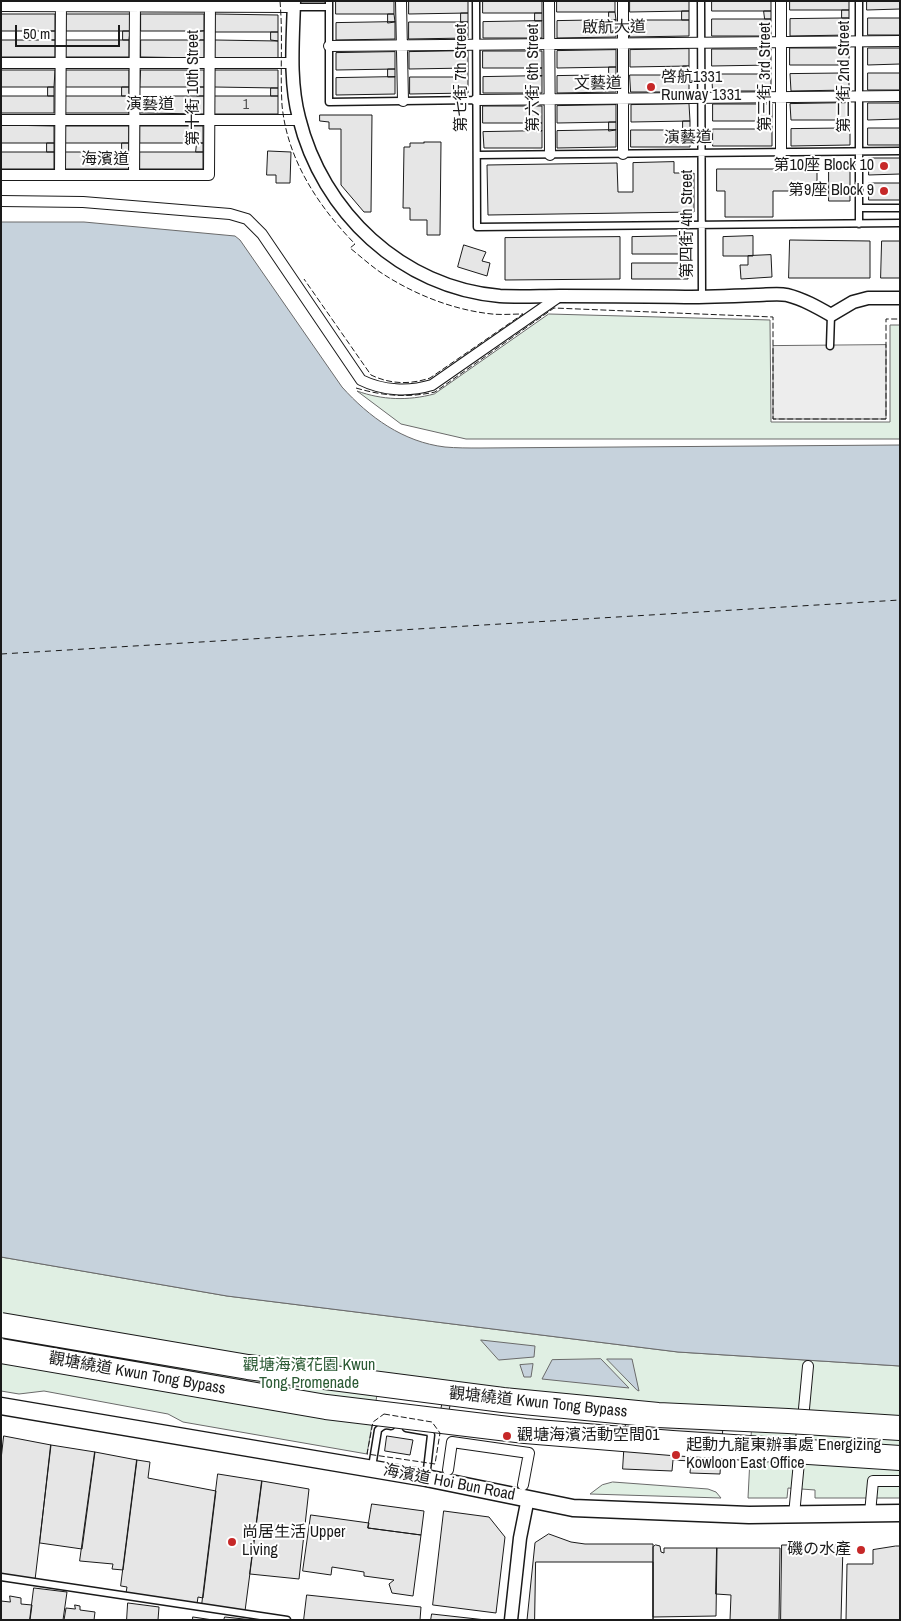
<!DOCTYPE html>
<meta charset="utf-8">
<style>
body{margin:0}
#map{position:relative;width:901px;height:1621px;overflow:hidden;background:#fff;font-family:"Archivo Narrow",sans-serif}
canvas{display:block}
.frame{position:absolute;inset:0;border:2px solid #1a1a1a;pointer-events:none}
.scale{position:absolute;left:15px;top:25px;width:105px;height:22px;box-sizing:border-box;border:2px solid #1a1a1a;border-top:0;padding-left:6px;font-size:15px;line-height:18px;white-space:nowrap;color:#1a1a1a;-webkit-text-stroke:4px #fff;paint-order:stroke}
</style>
<div id="map">
<canvas width="901" height="1621"></canvas>
<div class="frame"></div>
<div class="scale">50 m</div>
</div>
<script>
const ctx = document.querySelector('canvas').getContext('2d');
ctx.lineJoin = 'round';
function paint(path, color) { ctx.fillStyle = color; ctx.fill(path, 'evenodd'); }
function strokePath(path, color, width, dash) { ctx.strokeStyle = color; ctx.lineWidth = width; ctx.lineCap = dash ? 'butt' : 'round'; ctx.setLineDash(dash || []); ctx.stroke(path); }
function label(font, color, halo, rows, align = 'center') {
  ctx.font = font + ' "Archivo Narrow","Noto Sans TC","Noto Sans JP",sans-serif'; ctx.lineWidth = 4; ctx.setLineDash([]); ctx.textBaseline = 'middle'; ctx.strokeStyle = halo; ctx.fillStyle = color; for (const [text, x, y, turn = 0] of rows) {
    ctx.save(); ctx.translate(x, y); ctx.rotate((+turn || 0) * Math.PI / 180); ctx.textAlign = isNaN(turn) ? turn : align; if (halo) ctx.strokeText(text, 0, 0); ctx.fillText(text, 0, 0); ctx.restore();
  }
}
const green = new Path2D(`
 M549,314L770,320L771,422H890V325H900V439H466L401,424L357,391C382,400 408,401 434,394Z
 M1,1257L227,1296L678,1352L900,1366V1498H815V1490L788,1488L787,1498H748L752,1418L379,1383L367,1454L183,1422L168,1414L44,1391L19,1394L1,1391Z
 M613,1482L708,1489L716,1492L721,1498L590,1494L602,1485Z`);
const parking = new Path2D(`
 M886,345V419H773V346Z`);
const water = new Path2D(`
 M1,222H84L235,236L240,240L342,387C369,417 403,442 445,447C456,448 468,448 480,448L900,445V1366L678,1352L227,1296L1,1257Z
 M481,1340L535,1346L534,1357L499,1360Z
 M601,1359L629,1388L542,1379L552,1360Z
 M607,1359H632L639,1391L637,1390Z
 M533,1364L531,1377H524L520,1365Z`);
const ferry = new Path2D(`
 M1,654L900,600`);
const building = new Path2D(`
 M336,1H394V14H336Z
 M409,1H468V13L409,14Z
 M483,1H542V13H483Z
 M557,1H615V12H557Z
 M630,1H689V11L630,12Z
 M712,1H771V11H712Z
 M790,1H849V10H790Z
 M867,1H900V9L867,10Z
 M842,10H849V18H842Z
 M682,11H689V20H682Z
 M764,11H771V19H765Z
 M609,12H615L616,20H609Z
 M461,13H468V22H461Z
 M535,13H542V21H535Z
 M1,14H55V31H1Z
 M66,14H130V31H66Z
 M141,14H204V31H141Z
 M215,14L278,15V32H215Z
 M388,14H394L395,22L388,23Z
 M842,18H849V35L790,36V19Z
 M868,18H900V35H868Z
 M712,19H771V36H712Z
 M616,20V37L557,38V21Z
 M630,20H689V36L630,37Z
 M542,21V38H483V22Z
 M395,22V39L336,40V23Z
 M409,22H468V38L409,39Z
 M48,31H55V40H48Z
 M123,31H130L129,40H123Z
 M204,31V40H197V32Z
 M271,32H278V41L271,40Z
 M1,40H55V57H1Z
 M66,40H129V57H66Z
 M141,40H204V58L141,57Z
 M215,40L278,41V58H215Z
 M790,48H849V65H790Z
 M868,48H900V64L868,65Z
 M689,49V66L630,67V50Z
 M712,49H771V65L712,66Z
 M616,50V67L557,68V51Z
 M468,51V68L409,69V52Z
 M483,51H542V68H483Z
 M395,52V69L336,70V53Z
 M771,65V74H765V66Z
 M842,65H849V73H842Z
 M683,66H689V75H683Z
 M609,67H616V75H609Z
 M461,68H468V77H462Z
 M535,68H542V76H535Z
 M388,69H395V77H388Z
 M1,70H55L54,87H1Z
 M66,70H129V87H66Z
 M141,70H204V87H140Z
 M215,70H278V88L214,87Z
 M841,73H849V90L791,91L790,74Z
 M868,73H900V90H868Z
 M712,74H771V91H713Z
 M616,75V92L557,93V76Z
 M630,75H689V92H631Z
 M542,76V93H483V77Z
 M395,77V94L336,95V78Z
 M410,77H468V93L410,94Z
 M48,87H54V96H48Z
 M122,87H129V96H122Z
 M197,87H204V96H197Z
 M271,88H278V96H271Z
 M1,96H54V113H1Z
 M66,96H129V113H65Z
 M140,96H204V114L140,113Z
 M214,96H278V114H214Z
 M849,103V120H791L790,104Z
 M868,103H900V119L868,120Z
 M689,104L690,121L631,122V105Z
 M713,104H772V121H713Z
 M616,105V122L557,123V106Z
 M483,106H542V123H483Z
 M320,115H372L371,212H364L341,185V129H329V122L320,121Z
 M843,120H849L850,128H843Z
 M683,121H690V130H683Z
 M765,121H772V129H765Z
 M609,122H616V130L609,131Z
 M536,123H542V131H536Z
 M1,125L54,126V143H1Z
 M65,126H129V143H65Z
 M140,126H203V143H140Z
 M843,128H850V145L791,146V129Z
 M868,128H900V145H868Z
 M713,129H772V146H713Z
 M616,130V147L557,148V131Z
 M631,130H690V147H631Z
 M542,131V148H484L483,132Z
 M424,142H441L440,235H427V220H410V208H403L404,147H410V143H424Z
 M47,143H54V152H47Z
 M122,143H129V152H122Z
 M197,143H203V152H196Z
 M268,151L291,152L290,183H276V175H267Z
 M1,152H54V169H1Z
 M65,152H129V169H65Z
 M140,152H203V169H140Z
 M869,158H900V174L869,175Z
 M674,162V173H694V212L488,215L487,165L617,163L618,192H633V163Z
 M829,168L850,169V201H829Z
 M717,169H817V191H773V217H725V191H717Z
 M869,183H900V200H869Z
 M688,236V254H632V237Z
 M753,236V256H723V237Z
 M620,237V279L505,280V238Z
 M790,240L870,241V278H789Z
 M882,241H900V278H881Z
 M464,245L486,252L482,261L490,263L487,276L458,267Z
 M771,255L772,277L741,279L740,265H748V256Z
 M632,263H688V279H632Z
 M443,1400L451,1401L448,1415H440Z
 M626,1420L723,1425L720,1474L690,1473L691,1461L673,1460L672,1471L623,1469Z
 M4,1436L51,1445L35,1580L1,1574V1460Z
 M387,1436L413,1440L410,1455L385,1451Z
 M51,1445L95,1452L82,1549L40,1543Z
 M95,1452L137,1460L123,1570L112,1569L113,1564L80,1561Z
 M137,1460L150,1462L148,1478L216,1491L203,1598L198,1597L197,1604L126,1593L127,1587L121,1586Z
 M218,1474L262,1481L245,1611L202,1605Z
 M262,1481L309,1489L299,1579L250,1574Z
 M372,1504L424,1511L421,1535L368,1528Z
 M444,1511L489,1517L505,1537L496,1613L433,1605Z
 M311,1515L369,1523L368,1528L421,1535L413,1596L392,1593L389,1584L394,1580L364,1576V1572L332,1567L331,1575L303,1571Z
 M549,1534L571,1542L585,1544H653V1620H527L535,1543Z
 M656,1545L660,1546L661,1552L664,1553V1548H717L716,1616L653,1617V1547Z
 M782,1545H843L841,1620H781Z
 M896,1546H900V1620H846L847,1564H873V1550Z
 M717,1548H780L779,1620H730L731,1595L716,1594Z
 M536,1562H653V1620H535Z
 M34,1588L67,1592L63,1620H30Z
 M307,1595L421,1607L420,1620H304Z
 M10,1596L21,1598V1604L32,1605L30,1620H1V1601L10,1602Z
 M128,1603L159,1607L158,1620H127Z
 M75,1605L80,1606V1610L95,1612L94,1620H64L66,1608L75,1609Z
 M432,1614L486,1620H431Z
 M193,1617L213,1620H193Z
 M225,1617L253,1620H224Z`);
const service = new Path2D(`
 M329,1V102L476,100
 M476,1L477,227L900,223
 M701,1L702,297
 M859,1V224
 M294,7H329
 M477,155L900,151
 M859,208H900
 M830,346L831,315
 M406,1428L429,1432L431,1435L426,1478
 M372,1467L378,1430C382,1426 385,1424 391,1426
 M1,1577L287,1620`);
const pedestrian = new Path2D(`
 M401,1L403,101
 M549,1L550,155
 M623,1V154
 M781,1V153
 M1,6L294,7
 M329,46L900,41
 M1,63H293
 M476,100L900,96
 M1,120H299
 M1,175H209L210,1
 M60,175L61,1
 M134,175L135,1
 M1,201L83,202L230,214L247,219L262,234L361,380C383,391 409,392 432,385L560,296
 M448,1470L452,1442L529,1453L523,1485
 M870,1513L873,1481H900
 M794,1515L808,1366`);
const minor = new Path2D(`
 M294,1C293,40 289,80 299,118C322,212 402,288 500,296C520,297 540,296 560,296C602,296 643,296 685,297C709,297 733,296 757,295C766,295 778,293 787,295C803,299 817,307 831,315L853,302L868,298H900
 M511,1620L520,1538L528,1498`);
const tertiary = new Path2D(`
 M1,1406L426,1478L573,1508L749,1515L900,1513`);
const motorwayBridge = new Path2D(`
 M1,1325L248,1367L503,1400L658,1415L788,1421L900,1428
 M1,1351L326,1407L525,1431L672,1443L900,1458`);
const fence = new Path2D(`
 M280,1C283,36 280,70 282,105C287,159 318,206 355,244L350,248C360,256 370,265 380,272C413,294 453,310 492,314C502,315 513,314 523,314L430,378C409,385 390,384 371,375L304,279
 M356,388C383,396 408,398 435,392L554,308L773,317V419H886V319H900
 M384,1414L432,1422L440,1433L435,1464L367,1454L373,1422Z`);
const markers = [
 [651,87,5,"#c62828"],
 [884,166,5,"#c62828"],
 [884,191,5,"#c62828"],
 [507,1436,5,"#c62828"],
 [676,1455,5,"#c62828"],
 [232,1542,5,"#c62828"],
 [861,1550,5,"#c62828"]
];
const numberNames = [
 ["1",246,105]
];
const streetNames = [
 ["啟航大道",614,28,-1],
 ["第三街 3rd Street",766,77,-90],
 ["第二街 2nd Street",845,77,-90],
 ["第七街 7th Street",462,78,-90],
 ["第六街 6th Street",534,78,-90],
 ["文藝道",598,84,-1],
 ["第十街 10th Street",194,88,-90],
 ["演藝道",150,105],
 ["演藝道",688,138,-1],
 ["海濱道",105,160],
 ["第四街 4th Street",688,224,-90],
 ["觀塘繞道 Kwun Tong Bypass",137,1374,10],
 ["觀塘繞道 Kwun Tong Bypass",538,1403,6],
 ["海濱道 Hoi Bun Road",449,1483,11]
];
const poiNames = [
 ["啓航1331",661,78],
 ["Runway 1331",661,96],
 ["第10座 Block 10",874,166,"right"],
 ["第9座 Block 9",874,191,"right"],
 ["觀塘海濱活動空間01",517,1436],
 ["起動九龍東辦事處 Energizing",686,1446],
 ["Kowloon East Office",686,1464],
 ["尚居生活 Upper",242,1533],
 ["Living",242,1551],
 ["磯の水產",851,1550,"right"]
];
const parkNames = [
 ["觀塘海濱花園 Kwun",309,1366],
 ["Tong Promenade",309,1384]
];
paint(green, '#e0efe3');
strokePath(green, '#6a6a6a', 1);
paint(parking, '#ededed');
strokePath(parking, '#6a6a6a', 1);
paint(water, '#c6d2dc');
strokePath(water, '#6a6a6a', 1);
strokePath(ferry, '#1a1a1a', 1, [6, 5]);
paint(building, '#e6e6e6');
strokePath(building, '#1a1a1a', 1);
strokePath(service, '#1a1a1a', 9);
strokePath(pedestrian, '#1a1a1a', 12);
strokePath(minor, '#1a1a1a', 15);
strokePath(tertiary, '#1a1a1a', 19);
strokePath(service, '#fff', 6);
strokePath(pedestrian, '#fff', 10);
strokePath(minor, '#fff', 12);
strokePath(tertiary, '#fff', 16);
strokePath(motorwayBridge, '#1a1a1a', 26, []);
strokePath(motorwayBridge, '#fff', 24);
strokePath(fence, '#1a1a1a', 1, [6, 2.5]);
for (const [x, y, r, color] of markers) { const dot = new Path2D(); dot.arc(x, y, r, 0, 2 * Math.PI); ctx.fillStyle = color; ctx.fill(dot); strokePath(dot, '#fff', 2); }
label('14px', '#4d4d4d', null, numberNames);
label('16px', '#1a1a1a', '#fff', streetNames);
label('16px', '#1a1a1a', '#fff', poiNames, 'left');
label('16px', '#2b5a34', '#fff', parkNames);
</script>
